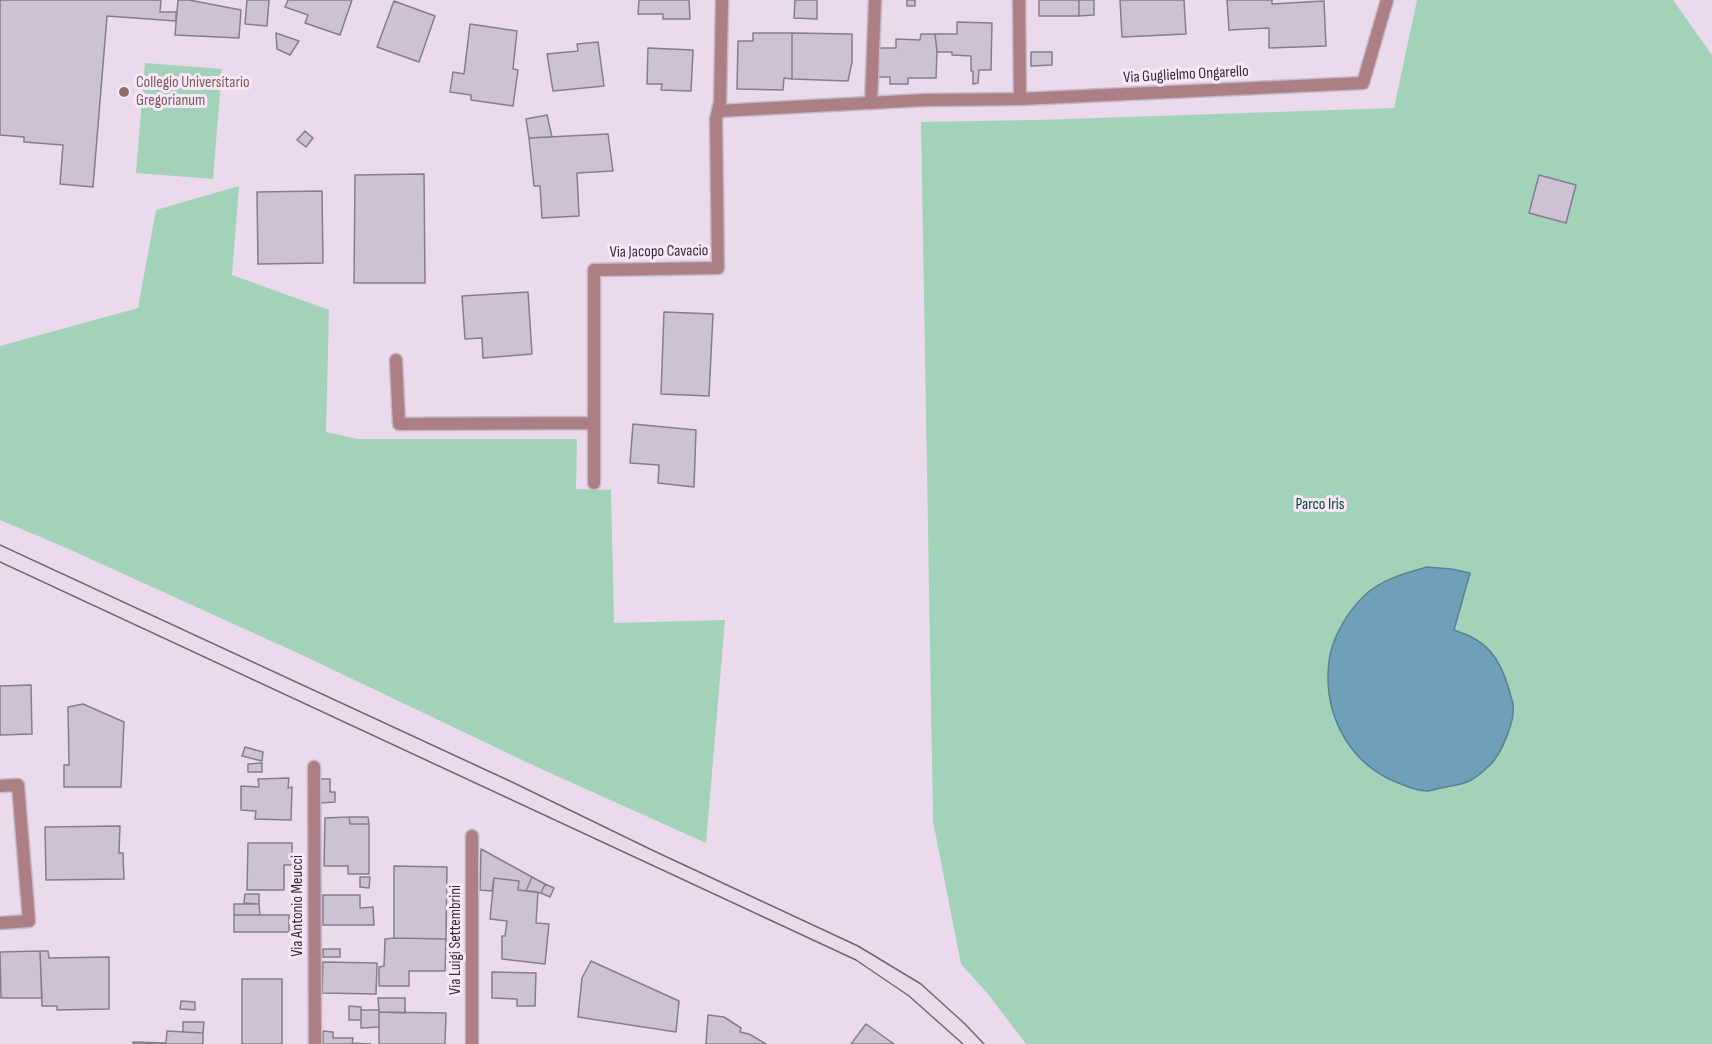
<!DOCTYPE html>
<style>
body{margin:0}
canvas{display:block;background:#eadaeb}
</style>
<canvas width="1712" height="1044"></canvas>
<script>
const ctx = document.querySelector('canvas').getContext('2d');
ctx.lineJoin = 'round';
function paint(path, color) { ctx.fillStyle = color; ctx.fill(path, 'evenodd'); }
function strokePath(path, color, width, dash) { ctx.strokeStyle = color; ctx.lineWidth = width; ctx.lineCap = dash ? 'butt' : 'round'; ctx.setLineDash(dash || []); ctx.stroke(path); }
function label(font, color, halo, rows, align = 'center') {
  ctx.font = font + ' "Sofia Sans Condensed",sans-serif'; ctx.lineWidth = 6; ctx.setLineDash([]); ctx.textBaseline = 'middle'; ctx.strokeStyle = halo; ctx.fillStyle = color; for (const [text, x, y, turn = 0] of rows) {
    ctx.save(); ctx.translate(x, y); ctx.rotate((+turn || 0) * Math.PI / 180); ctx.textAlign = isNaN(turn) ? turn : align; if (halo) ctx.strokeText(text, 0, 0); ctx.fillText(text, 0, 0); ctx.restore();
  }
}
const green = new Path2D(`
 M1417,0H1673L1712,55V1044H1026L988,994L961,964L933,821L921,122L1037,120L1394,108Z
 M145,63L222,69L213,179L136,173Z
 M239,186L232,275L329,310L326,432L358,439H577L576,489L611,490L614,623L725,620L706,843L539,768L302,655L64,547L0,520V346L138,308L156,210Z`);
const water = new Path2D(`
 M1427,567L1451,569L1470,573L1454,630C1461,633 1469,635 1475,639C1499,652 1507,680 1513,704C1516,720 1501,755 1489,766C1472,782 1468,783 1446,787C1440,788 1433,790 1428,791C1415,791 1400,784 1389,779C1345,757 1323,710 1329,661C1332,637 1348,611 1365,595C1382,579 1406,573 1427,567Z`);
const building = new Path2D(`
 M0,0H161L160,12H176V21L107,16L93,187L60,184L63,145L24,142V137L0,135Z
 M178,0H189L241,10L239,38L175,35Z
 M247,0H269L267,26L245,24Z
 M288,0H352L340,35L305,23L308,15L285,7Z
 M639,0H689L690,19H663V14H638Z
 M795,0H817V19L794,18Z
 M907,0H915V6H907Z
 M1039,0H1079V16H1039Z
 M1079,0H1094V15L1079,16Z
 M1120,0H1184L1186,34L1122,37Z
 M1227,0H1272V4L1324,1L1326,46L1269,48V28L1229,30Z
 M394,1L435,16L419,62L377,47Z
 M957,22L992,23L991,70H979L978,83L973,84V71H971V56L952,55V52H937L935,34H957Z
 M470,24L517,31L513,69L518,70L513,106L471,100V95L450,92L453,72L464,74Z
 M276,33L299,41L290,55L277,49Z
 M753,33H792V79L784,78L783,90L737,89L738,41H753Z
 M792,33L852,34V62L848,81L792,79Z
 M921,34H935L937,52L936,78H908V84H890V77H878L879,48H896V39L920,40Z
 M598,42L604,86L553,91L547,54L578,51L577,44Z
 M648,48L693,50L691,91L661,90L662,84H647Z
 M1031,52H1052V65L1031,66Z
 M547,115L552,137L529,138L526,119Z
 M305,131L313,138L306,147L297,140Z
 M608,134L613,171L577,173L579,216L542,218L540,186H534L529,138Z
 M424,174L425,283H354L355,175Z
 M1539,175L1576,185L1566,223L1529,213Z
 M322,191L323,263L258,264L257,192Z
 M528,292L532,354L483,358L482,338L465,339L462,296Z
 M664,312L713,314L709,396L661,394Z
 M633,424L696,430L694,487L658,483L659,465L630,463Z
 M31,685L32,734L0,735V686Z
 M83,704L124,722L121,787H64V765H69L68,707Z
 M245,747L263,752L262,761L242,756Z
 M262,763V772H248V764Z
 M289,778L288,788L292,787L291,820L255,819L256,811L241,810V786L259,787L258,779Z
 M320,779H330V792H335V802L320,803Z
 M349,817H368L369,824H350Z
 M349,817L350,824H369V874H348V866H324L325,818Z
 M120,826L119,853H123L124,879L46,880L45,827Z
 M248,843H292V865H284V890H247Z
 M481,849L532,877L526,891L518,890L519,881L494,878L492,891L480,890Z
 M394,866L447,867L446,939L394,938Z
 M360,877H370L369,888L360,887Z
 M532,877L545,884L541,893L526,891Z
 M494,878L519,881L518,890L538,892L536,923L549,924L545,964L502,959V936H505L507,921L490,919Z
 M545,884L554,888L550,897L541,893Z
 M245,894H259V904L244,903Z
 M323,895H360V908L373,907L374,925H323Z
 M234,904H259L260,915H234Z
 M234,915H289V932H234Z
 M394,938L446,939L445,971H409V986H379V967L384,966L385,939Z
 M323,949H340V957H323Z
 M40,951H48L49,958L109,957V1009L57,1010V1006H42Z
 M40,951L42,998H1L0,952Z
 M591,961L679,1001L676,1032L578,1017L582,978Z
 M323,962L377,963L376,994L322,993Z
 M492,972L536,973L535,1006H517V999L492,998Z
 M242,979H282V1044H242Z
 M378,998H405V1013L379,1012Z
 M181,1001L195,1002V1010L180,1009Z
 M349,1006L361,1007V1020H349Z
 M361,1010H379V1027L361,1028Z
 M379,1012L446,1013L445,1044H379Z
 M708,1015L724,1017L741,1028L740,1032L749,1034L766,1044H706Z
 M183,1022H204L203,1033L183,1032Z
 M866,1024L894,1044H851Z
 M167,1031L203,1033V1044H133V1042L166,1043Z
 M323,1031L333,1032V1038H353L352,1043L371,1044H323Z`);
const pedestrian = new Path2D(`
 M718,111L925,100`);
const minor = new Path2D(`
 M1019,0L1020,99
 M925,100L1020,99L1363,83L1387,0
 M871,103L875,0
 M396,360L399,424L593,423
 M594,483V270L718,268L716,119L720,102L722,0
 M314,767L315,1044
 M0,786L18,785L29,921L0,923
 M472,1044V836`);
const tram = new Path2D(`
 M0,545L512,782L654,851L858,946L921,984L965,1024L984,1044
 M0,562L856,960L909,996L963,1044`);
const markers = [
 [124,92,6,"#8d6e63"]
];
const streetNames = [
 ["Via Guglielmo Ongarello",1186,75,-3],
 ["Via Jacopo Cavacio",659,252,-1],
 ["Via Antonio Meucci",298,906,-90],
 ["Via Luigi Settembrini",456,940,-90]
];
const educationNames = [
 ["Collegio Universitario",136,83],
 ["Gregorianum",136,101]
];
const parkNames = [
 ["Parco Iris",1320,505]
];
paint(green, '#a3d2bb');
paint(water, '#6fa0ba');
strokePath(water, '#5e7e92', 1.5);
paint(building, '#cdc1d4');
strokePath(building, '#877c8d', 1.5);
strokePath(pedestrian, '#c6b8c7', 15);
strokePath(minor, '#c6b8c7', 15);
strokePath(pedestrian, '#ac7f87', 12);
strokePath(minor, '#ac7f87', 12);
strokePath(tram, '#716772', 1.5);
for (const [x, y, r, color] of markers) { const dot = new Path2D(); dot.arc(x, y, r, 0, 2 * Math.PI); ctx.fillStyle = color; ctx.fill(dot); strokePath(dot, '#f8e7f9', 2); }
label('16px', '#352e35', '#f8e7f9', streetNames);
label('16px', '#785e54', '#f8e7f9', educationNames, 'left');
label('16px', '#00462e', '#f8e7f9', parkNames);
</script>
